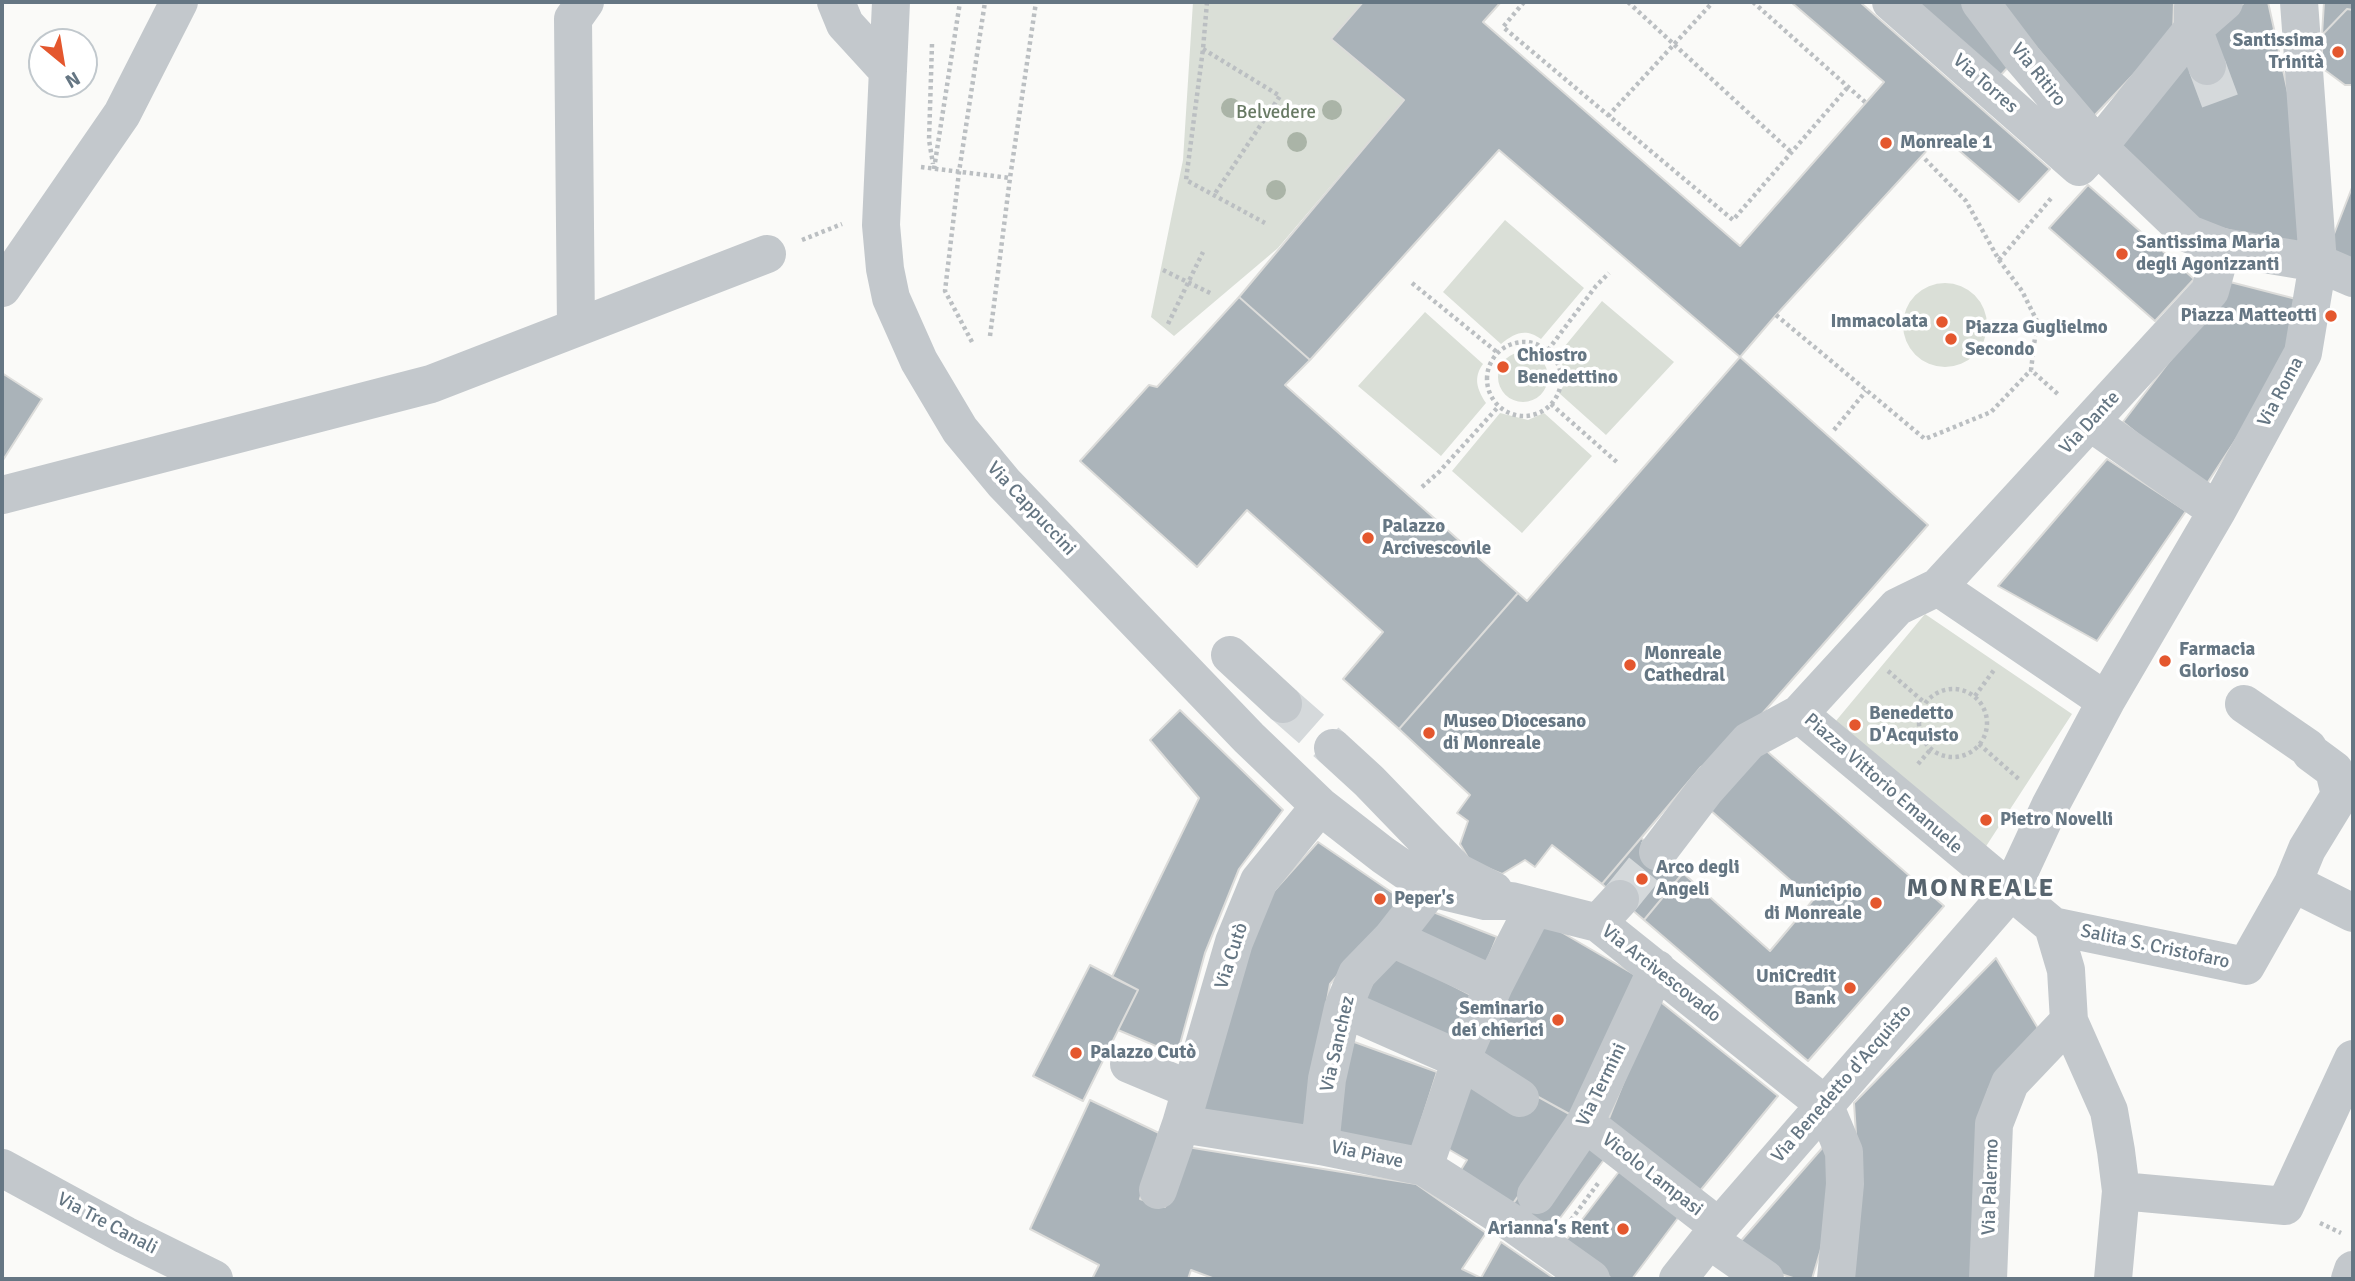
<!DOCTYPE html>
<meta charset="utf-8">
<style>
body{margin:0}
#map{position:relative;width:2355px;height:1281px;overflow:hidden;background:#fafaf8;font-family:Signika,sans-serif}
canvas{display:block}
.frame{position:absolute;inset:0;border:4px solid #657683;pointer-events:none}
.north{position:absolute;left:28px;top:28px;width:70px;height:70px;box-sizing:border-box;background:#fff;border:2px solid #c1c8cd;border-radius:50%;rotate:150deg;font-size:19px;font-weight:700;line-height:28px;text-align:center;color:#657683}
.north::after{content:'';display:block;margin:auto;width:24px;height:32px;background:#e4572e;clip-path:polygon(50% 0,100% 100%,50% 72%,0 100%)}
</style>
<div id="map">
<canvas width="2355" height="1281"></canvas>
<div class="frame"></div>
<div class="north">N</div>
</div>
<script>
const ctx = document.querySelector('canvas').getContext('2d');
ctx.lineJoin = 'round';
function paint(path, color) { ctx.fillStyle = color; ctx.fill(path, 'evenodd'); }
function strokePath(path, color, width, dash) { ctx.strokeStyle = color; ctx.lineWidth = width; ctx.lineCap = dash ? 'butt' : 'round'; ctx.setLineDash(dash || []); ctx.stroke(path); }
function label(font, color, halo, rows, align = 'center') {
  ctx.font = font + ' Signika,sans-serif'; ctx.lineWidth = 7; ctx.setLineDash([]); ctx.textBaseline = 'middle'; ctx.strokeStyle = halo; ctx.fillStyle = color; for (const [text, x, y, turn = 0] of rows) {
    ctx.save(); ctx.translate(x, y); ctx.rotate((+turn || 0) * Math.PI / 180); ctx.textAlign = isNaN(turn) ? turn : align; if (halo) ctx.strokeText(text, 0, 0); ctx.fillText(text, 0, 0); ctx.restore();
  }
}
const green = new Path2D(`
 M1193,2H1363L1331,39L1404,100L1278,248L1174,336L1151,317L1183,160Z
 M1505,220L1584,288L1541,339C1525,328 1515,333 1501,344L1443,292Z
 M1903 325a42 42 0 1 1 84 0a42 42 0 1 1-84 0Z
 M1602,301L1674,362L1606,435L1559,393C1569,379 1568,369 1556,357Z
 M1425,312L1483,364C1473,378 1477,389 1486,403L1441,456L1358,386Z
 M1498 377a25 25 0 1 1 50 0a25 25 0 1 1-50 0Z
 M1500,413L1528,420L1544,413L1592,456L1522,533L1452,471Z
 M1925,614L2072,714L1981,854L1830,728Z`);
const building = new Path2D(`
 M1363,2H1501L1483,22L1740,246L1884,82L1791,2H1860L2050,169L2019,202L1941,135L1776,315L1740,357L1499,150L1310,360L1239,297L1404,100L1331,39Z
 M1916,2H1968L2011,64L1998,78Z
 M1998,2H2174L2173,33L2094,116Z
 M2245,2H2268L2289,97L2304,249L2185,219L2115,150L2213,29Z
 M2324,2H2353V10L2347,9L2322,35Z
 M2347,9L2353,10V85H2345L2322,68V35Z
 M2088,185L2194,279L2155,321L2049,228Z
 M2353,185V262L2327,252Z
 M2230,282L2300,300L2286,363L2204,488L2123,422Z
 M1239,297L1310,360L1285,385L1518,593L1399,729L1343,679L1383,632L1247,510L1197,567L1080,461L1149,385L1157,387Z
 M1740,357L1928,525L1732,748L1701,767L1602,884L1552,845L1535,867L1525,860L1502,874L1470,861L1460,844L1468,821L1457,813L1470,795L1399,729L1518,593L1527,601Z
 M2,373L42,399L3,460L2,459Z
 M2107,459L2186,511L2097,641L1998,586Z
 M1180,710L1283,810L1239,869L1205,953L1177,1055L1118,1030L1138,990L1112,977L1199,798L1150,740Z
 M1762,747L1944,906L1808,1061L1644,920L1683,873L1770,951L1813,900L1709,809Z
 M1641,838L1683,873L1644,920L1602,884Z
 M1318,842L1403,900L1330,984L1303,1133L1199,1112L1265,901Z
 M1428,910L1497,937L1483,971L1407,936Z
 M1544,922L1642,979L1573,1116L1474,1061Z
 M1392,954L1471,995L1451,1044L1359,1004Z
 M1996,958L2039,1030L1988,1090L1976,1279H1849L1859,1180L1854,1103Z
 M1090,965L1138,990L1083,1101L1033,1076Z
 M1657,999L1778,1096L1695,1197L1606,1126Z
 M1346,1039L1437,1072L1412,1150L1332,1137Z
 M1467,1087L1533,1094L1573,1116L1541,1166L1509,1209L1459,1173L1467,1160L1443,1146Z
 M1090,1100L1159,1133L1140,1199L1165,1207L1187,1147L1416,1184L1486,1233L1462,1269L1481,1278L1501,1242L1555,1279H1215L1191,1270L1188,1279H1092L1099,1265L1030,1229Z
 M1588,1143L1606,1157L1548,1234L1509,1209L1526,1185Z
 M1824,1146L1838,1161L1821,1249L1812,1279H1796L1775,1272L1740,1242Z
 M1621,1169L1681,1214L1632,1279H1612L1564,1243Z`);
const minorTunnel = new Path2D(`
 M2207,66L2220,101
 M1283,704L1333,748
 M1620,899L1658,852`);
const path = new Path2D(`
 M1207,2L1203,49L1186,180L1265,223
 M1524,2L1503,27L1733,220L1848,87
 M1628,2L1792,153
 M1753,2L1865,102
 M932,44L929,140L933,164
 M1203,49L1280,96L1214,195
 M1608,116L1713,2
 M1925,159L1966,201L1999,260L2022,291L2037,321L2031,370L2060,396
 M921,167L1010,178
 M934,169L960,2
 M802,240L842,224
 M1999,260L2053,196
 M1163,270L1212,294
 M1412,283L1498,353
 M1776,315L1925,439L1991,412L2031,370
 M1168,324L1203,252
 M990,336L1010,178L1036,2
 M972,342L945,291L959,172L985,2
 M1487 379a37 37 0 1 1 74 0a37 37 0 1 1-74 0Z
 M1548,350L1596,286L1609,273
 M1551,404L1619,464
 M1834,430L1866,391
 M1422,487L1439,472L1499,406
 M1888,671L1925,703
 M1919 723a34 34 0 1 1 68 0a34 34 0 1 1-68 0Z
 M1975,696L1994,670
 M1979,744L2021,781
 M1918,764L1931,749
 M1571,1220L1599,1182
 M2320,1223L2341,1233`);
const minor = new Path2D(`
 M836,2L845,24L888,71
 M891,2L881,225L885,269L891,298L919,361L960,430L1004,483L1249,738L1320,806L1383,855L1431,888L1485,901H1511L1598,923L1824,1104L1844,1152L1845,1184L1836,1279
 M1891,2L2079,167L2098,147L2193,29L2224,2
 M1980,2L2023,59L2098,147L2189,234L2222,247L2318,263L2353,278
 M2193,7V29L2207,66
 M2,288L122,114L179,2
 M576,328L573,19L585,2
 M2090,422L2217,511
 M2,495L431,384L767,254
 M1938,587L2106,701
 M1230,655L1283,704
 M2244,704L2308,748L2311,753L2334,770L2340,795L2307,849L2293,883
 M1799,714L2053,926L2066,970L2069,1021L2109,1111L2116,1151L2121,1191L2113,1279
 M1333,748L1369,781L1457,872L1494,891
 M1658,852L1706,789L1749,741L1799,714L1897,607L1938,587L2210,291L2222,247
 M1598,923L1620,899
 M2053,926L2246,966L2293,883L2353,913
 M1392,938L1494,985
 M1343,1008L1461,1060L1520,1098
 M1129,1064L1191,1090
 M1585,1123L1719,1227
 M1181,1124L1234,942L1259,881L1320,806
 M1320,1146L1327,1079L1343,1008L1357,974L1392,938L1431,888
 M1424,1167L1461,1060L1494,985L1534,907
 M2,1168L125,1235L214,1279
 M1158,1190L1181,1124L1320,1146L1424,1167L1515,1225L1591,1279
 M2121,1191L2285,1206L2353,1059
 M1536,1195L1585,1123L1657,969
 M1709,1240L1765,1279
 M1678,1279L1719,1227L2010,892L2050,806L2106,701L2217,511L2303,353L2318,263L2299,2
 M1988,1279L1994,1124L2010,1083L2069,1021
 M2350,1279L2353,1270`);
const trees = [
 [1231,108],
 [1332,110],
 [1297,142],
 [1276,190]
];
const markers = [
 [2338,52,7,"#e4572e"],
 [1886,143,7,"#e4572e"],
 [2122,254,7,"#e4572e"],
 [2331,316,7,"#e4572e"],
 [1942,322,7,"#e4572e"],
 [1951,339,7,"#e4572e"],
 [1503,367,7,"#e4572e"],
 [1368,538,7,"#e4572e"],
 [2165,661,7,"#e4572e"],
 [1630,665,7,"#e4572e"],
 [1855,725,7,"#e4572e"],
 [1429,733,7,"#e4572e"],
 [1986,820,7,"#e4572e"],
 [1642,879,7,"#e4572e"],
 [1380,899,7,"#e4572e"],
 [1876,903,7,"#e4572e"],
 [1850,988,7,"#e4572e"],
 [1558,1020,7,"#e4572e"],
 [1076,1053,7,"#e4572e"],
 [1623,1229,7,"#e4572e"]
];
const poiNames = [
 ["Santissima",2324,41,"right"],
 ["Trinità",2324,63,"right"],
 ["Monreale 1",1900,143],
 ["Santissima Maria",2136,243],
 ["degli Agonizzanti",2136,265],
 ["Piazza Matteotti",2317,316,"right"],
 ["Immacolata",1928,322,"right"],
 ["Piazza Guglielmo",1965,328],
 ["Secondo",1965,350],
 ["Chiostro",1517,356],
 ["Benedettino",1517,378],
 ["Palazzo",1382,527],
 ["Arcivescovile",1382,549],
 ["Farmacia",2179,650],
 ["Glorioso",2179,672],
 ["Monreale",1644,654],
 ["Cathedral",1644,676],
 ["Benedetto",1869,714],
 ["D'Acquisto",1869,736],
 ["Museo Diocesano",1443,722],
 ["di Monreale",1443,744],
 ["Pietro Novelli",2000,820],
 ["Arco degli",1656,868],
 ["Angeli",1656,890],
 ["Municipio",1862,892,"right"],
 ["di Monreale",1862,914,"right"],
 ["Peper's",1394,899],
 ["UniCredit",1836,977,"right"],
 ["Bank",1836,999,"right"],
 ["Seminario",1544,1009,"right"],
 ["dei chierici",1544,1031,"right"],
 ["Palazzo Cutò",1090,1053],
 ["Arianna's Rent",1609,1229,"right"]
];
const streetNames = [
 ["Via Ritiro",2038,75,51],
 ["Via Torres",1985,84,41],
 ["Via Roma",2281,392,-62],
 ["Via Dante",2090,423,-47],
 ["Via Cappuccini",1031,509,47],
 ["Piazza Vittorio Emanuele",1883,784,41],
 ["Salita S. Cristofaro",2155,947,12],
 ["Via Cutò",1232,956,-72],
 ["Via Arcivescovado",1661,974,38],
 ["Via Sanchez",1338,1044,-77],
 ["Via Benedetto d'Acquisto",1842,1084,-49],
 ["Via Termini",1602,1085,-64],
 ["Via Piave",1367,1155,12],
 ["Vicolo Lampasi",1652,1175,38],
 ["Via Palermo",1991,1187,-88],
 ["Via Tre Canali",107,1224,28]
];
const parkNames = [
 ["Belvedere",1276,113]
];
const districtNames = [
 ["MONREALE",1981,889]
];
paint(green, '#dadfd7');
paint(building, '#aab3b9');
strokePath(building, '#dcdcda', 2);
strokePath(minorTunnel, '#d5d9db', 38, [38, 19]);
strokePath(path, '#bbbfc2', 4.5, [3.5, 3.5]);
strokePath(minor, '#c3c8cc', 38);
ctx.fillStyle = '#aab4a7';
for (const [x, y] of trees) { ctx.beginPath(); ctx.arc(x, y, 10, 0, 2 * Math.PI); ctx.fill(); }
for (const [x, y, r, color] of markers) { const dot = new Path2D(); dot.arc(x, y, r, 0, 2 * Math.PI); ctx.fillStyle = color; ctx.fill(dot); strokePath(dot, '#fff', 2.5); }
label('bold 19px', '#657683', '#fff', poiNames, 'left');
label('19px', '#657683', '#fff', streetNames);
label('19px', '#687a64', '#fff', parkNames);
ctx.letterSpacing = '2px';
label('bold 26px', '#57646e', '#fff', districtNames);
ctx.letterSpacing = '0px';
</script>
